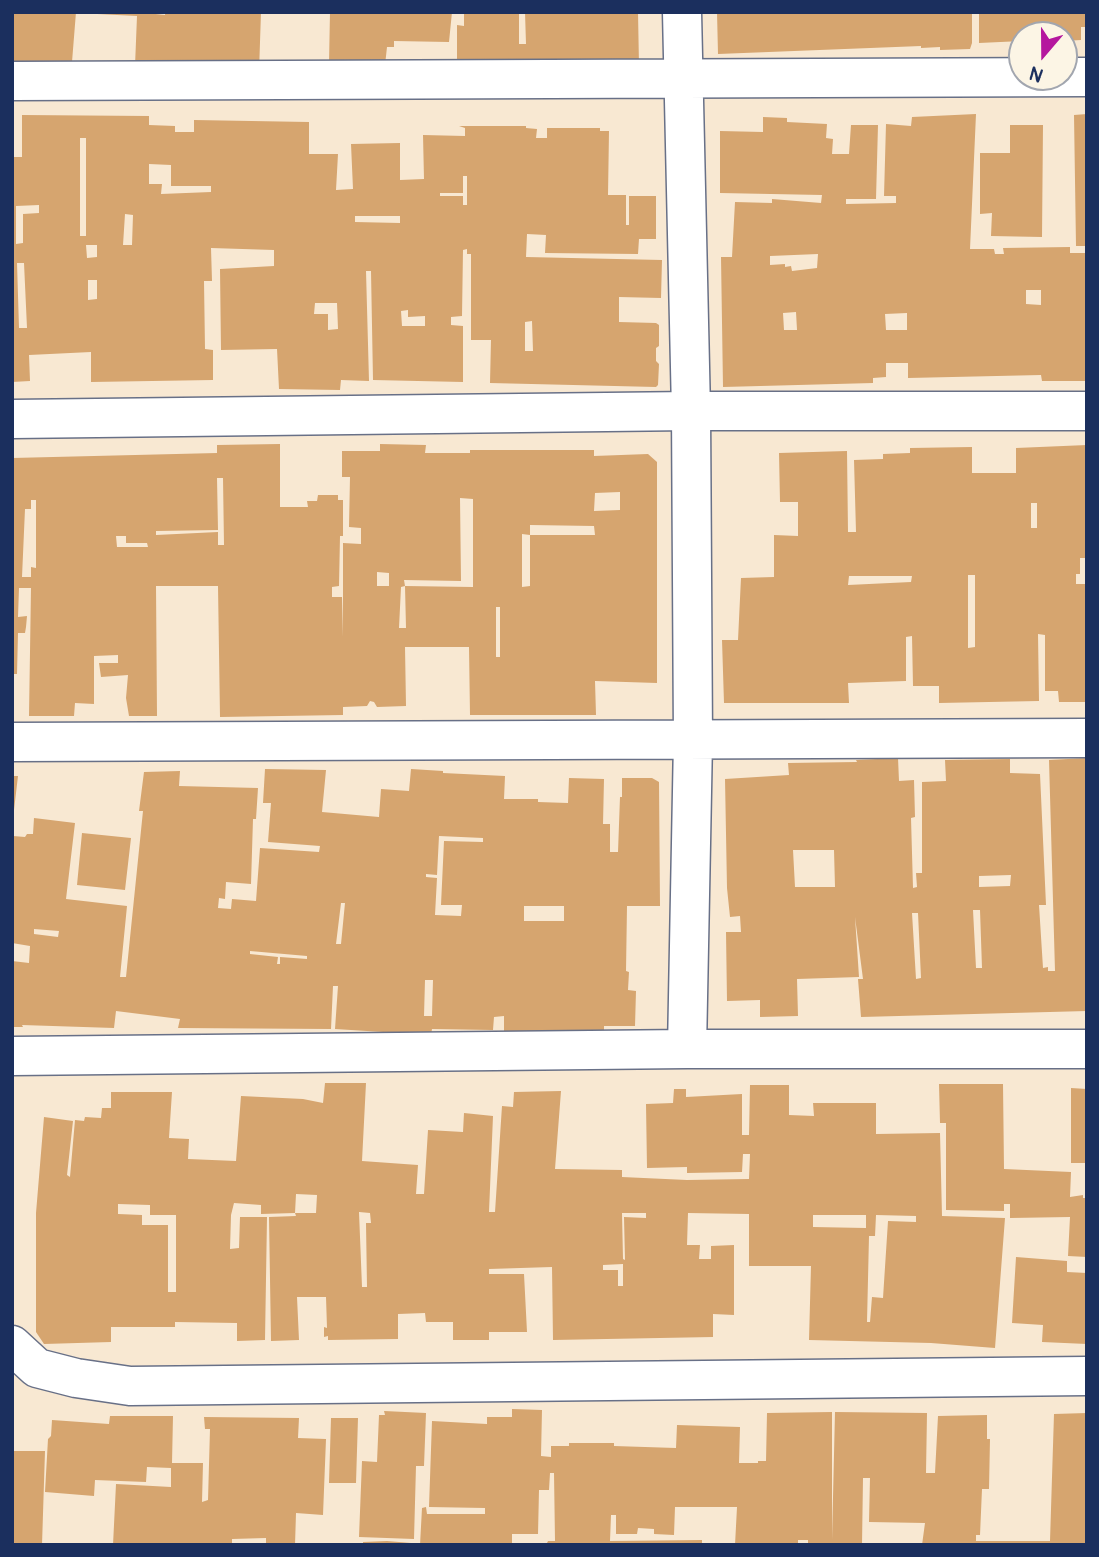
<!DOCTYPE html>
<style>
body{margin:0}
#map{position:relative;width:1099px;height:1557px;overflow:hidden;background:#f8e8d2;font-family:Pangolin,sans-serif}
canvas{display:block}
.frame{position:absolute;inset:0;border:14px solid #1b2f5e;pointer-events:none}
.north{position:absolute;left:1008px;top:21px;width:70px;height:70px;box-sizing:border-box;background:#fcf5e5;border:2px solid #a2a6af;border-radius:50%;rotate:200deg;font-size:19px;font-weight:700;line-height:28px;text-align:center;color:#1b2f5e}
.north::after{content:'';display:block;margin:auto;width:24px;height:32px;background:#b5179e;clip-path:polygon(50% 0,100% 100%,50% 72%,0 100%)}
</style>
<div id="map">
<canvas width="1099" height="1557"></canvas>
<div class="frame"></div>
<div class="north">N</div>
</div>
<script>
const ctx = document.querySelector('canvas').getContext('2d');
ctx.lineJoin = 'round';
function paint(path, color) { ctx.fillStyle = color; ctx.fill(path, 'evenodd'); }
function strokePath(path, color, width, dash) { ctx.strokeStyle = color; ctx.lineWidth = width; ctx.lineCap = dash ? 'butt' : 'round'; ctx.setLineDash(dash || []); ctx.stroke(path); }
const building = new Path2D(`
 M15,12H76L72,62H12V14Z
 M97,12H137L165,15V12H261L259,72L135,66L137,16L97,14Z
 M330,12H452L449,42L394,41V47H387L385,65L329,64Z
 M464,12H519V44H526L525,12H638L639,66H457V25L464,26Z
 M717,12H972V43L970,49L940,50V47L921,48V46L718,54Z
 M979,12H1087V27H1081V40L1064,41V35H1022V41L979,43Z
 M976,114L970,249H994L995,254H1004L1003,248L1070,247V253H1087V381H1042L1041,375L908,378V363H886V377L873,378V383L723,387L721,257H732L735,202L772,203V199L821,203L822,195L720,193V131L763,132V117L787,118V122L827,124L826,138L833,139L832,154H849L851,125H878L876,199H846V204L896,203V196H884L886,124L911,126L912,117ZM818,254L817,268L792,271L791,266L785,267V264L770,265V256ZM1026,290H1041V305L1026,304ZM796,312L797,330H784L783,313ZM907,313V330H886L885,314Z
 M1087,114V246H1076L1074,115Z
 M22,115L149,116V125L175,126V132H194V120L309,122V154H338L336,190L353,189L351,144L400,143V180L424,179L423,135L465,136V128L459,126H526V128L537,129L536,138H547V128H600V131H609L608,195H626V225H629V196H656V239H639L638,254L545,253L546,235L527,234L526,257L662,260L661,298L619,297V322L656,323L659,325V346L656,348V361L659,364L658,385L656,387L490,383L491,340H471V254H467V249L463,250L462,316L451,317V325L463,326V382L373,380L371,271H366L369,381L341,380L340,390L279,389L277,349L221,350L220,269L274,266V250L211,248L212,281H204L205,349L213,350V380L91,382V352L29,355L30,381L12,382V157H22ZM80,138H86V236H80ZM149,164L171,165V186H211V192L161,194L162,184H149ZM463,176H467V205H463V196H440V193H463ZM39,205V213L23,214V243L16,244V206ZM125,214L133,215L132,245H123ZM355,216H400V223L355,222ZM86,245H97V257L87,258ZM17,263H24L27,328H19ZM88,280H97V299L88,300ZM315,303H337L338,329L328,330V314H314ZM408,310V317L425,316V326H402L401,311ZM532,321L533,351H525V322Z
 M1010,125H1043L1042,237L991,236L992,213L980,214V153H1010Z
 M280,444V507H308L307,501H317L318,495H338V500H343V536H340L339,586L332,587V597H342L343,637V543L361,544V528L349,527L350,477H342V451H380V444L426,445L425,453H470V450H594V456L648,454L657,462V683L595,681L596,715H470L469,647H405L406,706L377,707L374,702L370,701L367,706L343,707V715L220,717L218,586H156L157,716H129L126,698L128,675L101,677L99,663H118V655L94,656V704L75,703L74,716H29L31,588H19L18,617L27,616L26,627L25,633H18L17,674H12V458L217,453V445ZM217,478H223L224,545H218V532L156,535V531L218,530ZM620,492V510L594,511L595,493ZM460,498L473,499V587L405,586L406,628H399L401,587L405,586L404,580L461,581ZM31,500H36V568L31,567V577H22L25,509H31ZM530,525L594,526L595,535H530V586L522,587V534L530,535ZM116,536H126V543H147L148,547H117ZM377,572L389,573V586H377ZM496,607H500V657H496Z
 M1087,445V558H1080V574H1076V584H1087V702H1059L1058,691H1045V635L1038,634L1039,701L939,703V686H913L912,636L906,637V681L848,683L849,703H724L722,640H738L741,578L774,577V535L798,536V502H780L779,453L847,451L848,532H856L854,460L883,459V454L910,453V448L972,447V473H1016V448ZM1031,503H1037V528H1031ZM968,575H975V647L968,648ZM849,576H912L911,582L848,585Z
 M898,758L899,781L914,780L915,817L911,818L913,888L917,887L916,873H922V782L946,781L945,760L1010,759V773L1040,774L1046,905H1039L1043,968L1048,967V971H1055L1049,760L1087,758V1011L861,1017L858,979H863L855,917L859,977L797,979L798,1016L760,1017V1000L727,1001L726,932H741L740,916L730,917L727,888L725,779L789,775L788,763L857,762L856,760ZM793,850H834L835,887H795ZM1011,875L1010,886L979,887V876ZM973,910H980L982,968H976ZM912,913H918L921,978L916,979Z
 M265,769L326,770L322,812L379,817L381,789L409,791L411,769L443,771V773L505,776L504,799H538V802L568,803L569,778L604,779L603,824H610V852H618L620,797H622V778H652L659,782L660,906H627L626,971L629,972L628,990L636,991L635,1026H604V1032L504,1033V1016L494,1017L493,1030L432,1029L431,1035L335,1029L338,986H333L331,1029L178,1028L180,1019L116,1011L114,1028L22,1025L23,1027H12V961L29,963L30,946L12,943L13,836L25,837L27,834H33L34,818L75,823L66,899L127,906L120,977H126L143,811H139L144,772L180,771L179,786L258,788L256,819H253L251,884L226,882L225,899L219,898L218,908L231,909L232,899L256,901L260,848L319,852L320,846L268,842L271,803H263ZM439,836L483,838V842L444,841L441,905H462L461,916L435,915L437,878L426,877V874L437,875ZM341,903H345L341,944H336ZM524,906H564V921H524ZM34,929L59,931L58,937L34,934ZM250,951L307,956V959L280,957V964H277L278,957L250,954ZM425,980H433L432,1016H424Z
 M12,776H18L14,810H12Z
 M82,833L131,838L125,890L77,885Z
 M325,1083H366L362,1161L418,1165L416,1194H424L428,1130L463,1132L464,1113L493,1116L489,1212H495L502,1106L513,1107L514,1092L561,1091L555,1169L622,1170V1177L687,1180L749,1179L750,1154H743L742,1172L687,1173V1167L647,1168L646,1104L673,1103L674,1089H686V1097L742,1094V1135H749L750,1085H789V1115L814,1116L813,1103H876V1134L940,1133L942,1216L1005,1218L995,1348L931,1343L809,1340L811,1266H749V1214L688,1213L687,1245H700L699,1259H711V1246L734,1245V1315L713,1314V1337L553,1340L552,1267L489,1269V1274H524L527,1332H489V1340H453V1322H426L425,1313L398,1314V1339L328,1340V1336L324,1337V1327L327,1328L326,1297H297L299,1340L271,1341L269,1217L296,1216L295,1213L261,1214V1205L234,1203L231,1215L230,1249L239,1248L240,1217H267L265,1340L237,1341V1323L175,1322V1327H111V1342L44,1344L36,1332V1213L44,1117L73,1121L67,1175L70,1177L75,1120L84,1121L85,1117L101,1118L102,1108H111V1092H172L169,1138L189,1139L188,1159L236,1161L241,1096L303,1099L323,1103ZM296,1194L317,1195L316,1213H295ZM118,1204L150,1205V1215H176V1292H168V1225H142V1215L118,1214ZM359,1212L370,1213L371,1223H366L367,1287H362ZM622,1213H646V1218L624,1217L625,1260L623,1259ZM813,1215H866V1228L813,1227ZM876,1215L916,1216V1222L888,1221L883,1298L872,1297L870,1322H867L869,1236H875ZM623,1264V1286H618V1270H603V1265Z
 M939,1084H1003L1004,1169L1071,1172L1070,1197L1083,1195V1198H1087V1257L1068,1256L1070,1217L1010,1218V1204H1004V1211L946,1210V1123H940Z
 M1071,1088L1087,1089V1163H1071Z
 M1016,1257L1067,1261V1272L1087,1273V1344L1042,1342L1043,1325L1012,1323Z
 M512,1409L542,1410L541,1456L551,1457V1446H569V1443H614V1446L676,1448L677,1425L740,1427L739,1463H758V1461H766L767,1413L832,1412V1540L835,1412L927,1413L926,1473H935L938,1416L987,1415V1439H990L989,1489H982L980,1535H976V1541H1050L1054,1414L1087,1413V1545H922L925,1523L869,1522L870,1478H863L862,1545H808V1540H798V1545H735L737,1507H675L674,1535L654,1534V1529L638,1528L637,1534H616V1515H611L610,1541L702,1540V1545H546L548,1541H555L554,1473H550L549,1490H539L538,1534H512V1545H420L422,1508L426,1507L427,1514H485V1508L429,1507L432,1421L487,1424V1417H512Z
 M384,1411L426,1413L424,1466H416L414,1539L359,1537L362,1461L377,1462L379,1415H385Z
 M110,1416H173L172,1463H203L202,1502L208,1500L210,1429H205L204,1417L299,1418L298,1438L326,1439L323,1515L296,1513L295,1545H266V1538L232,1539V1545H113L116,1484L171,1487V1468L147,1467L146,1482L95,1480L94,1496L45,1492L48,1439L51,1436L52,1420L109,1424Z
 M331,1418H358L356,1483H329Z
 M12,1451H45L42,1545H12Z
 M387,1541L411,1543V1545H363V1542Z`);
const street = new Path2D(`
 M682,12L691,411L693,740L687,1049
 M12,81L1087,77
 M12,419L691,411H1087
 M12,742L1087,738
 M12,1056L687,1049H1087
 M12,1345L37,1368L76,1378L130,1386L1087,1376`);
paint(building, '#d6a56f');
strokePath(street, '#687087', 41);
strokePath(street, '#fff', 38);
</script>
